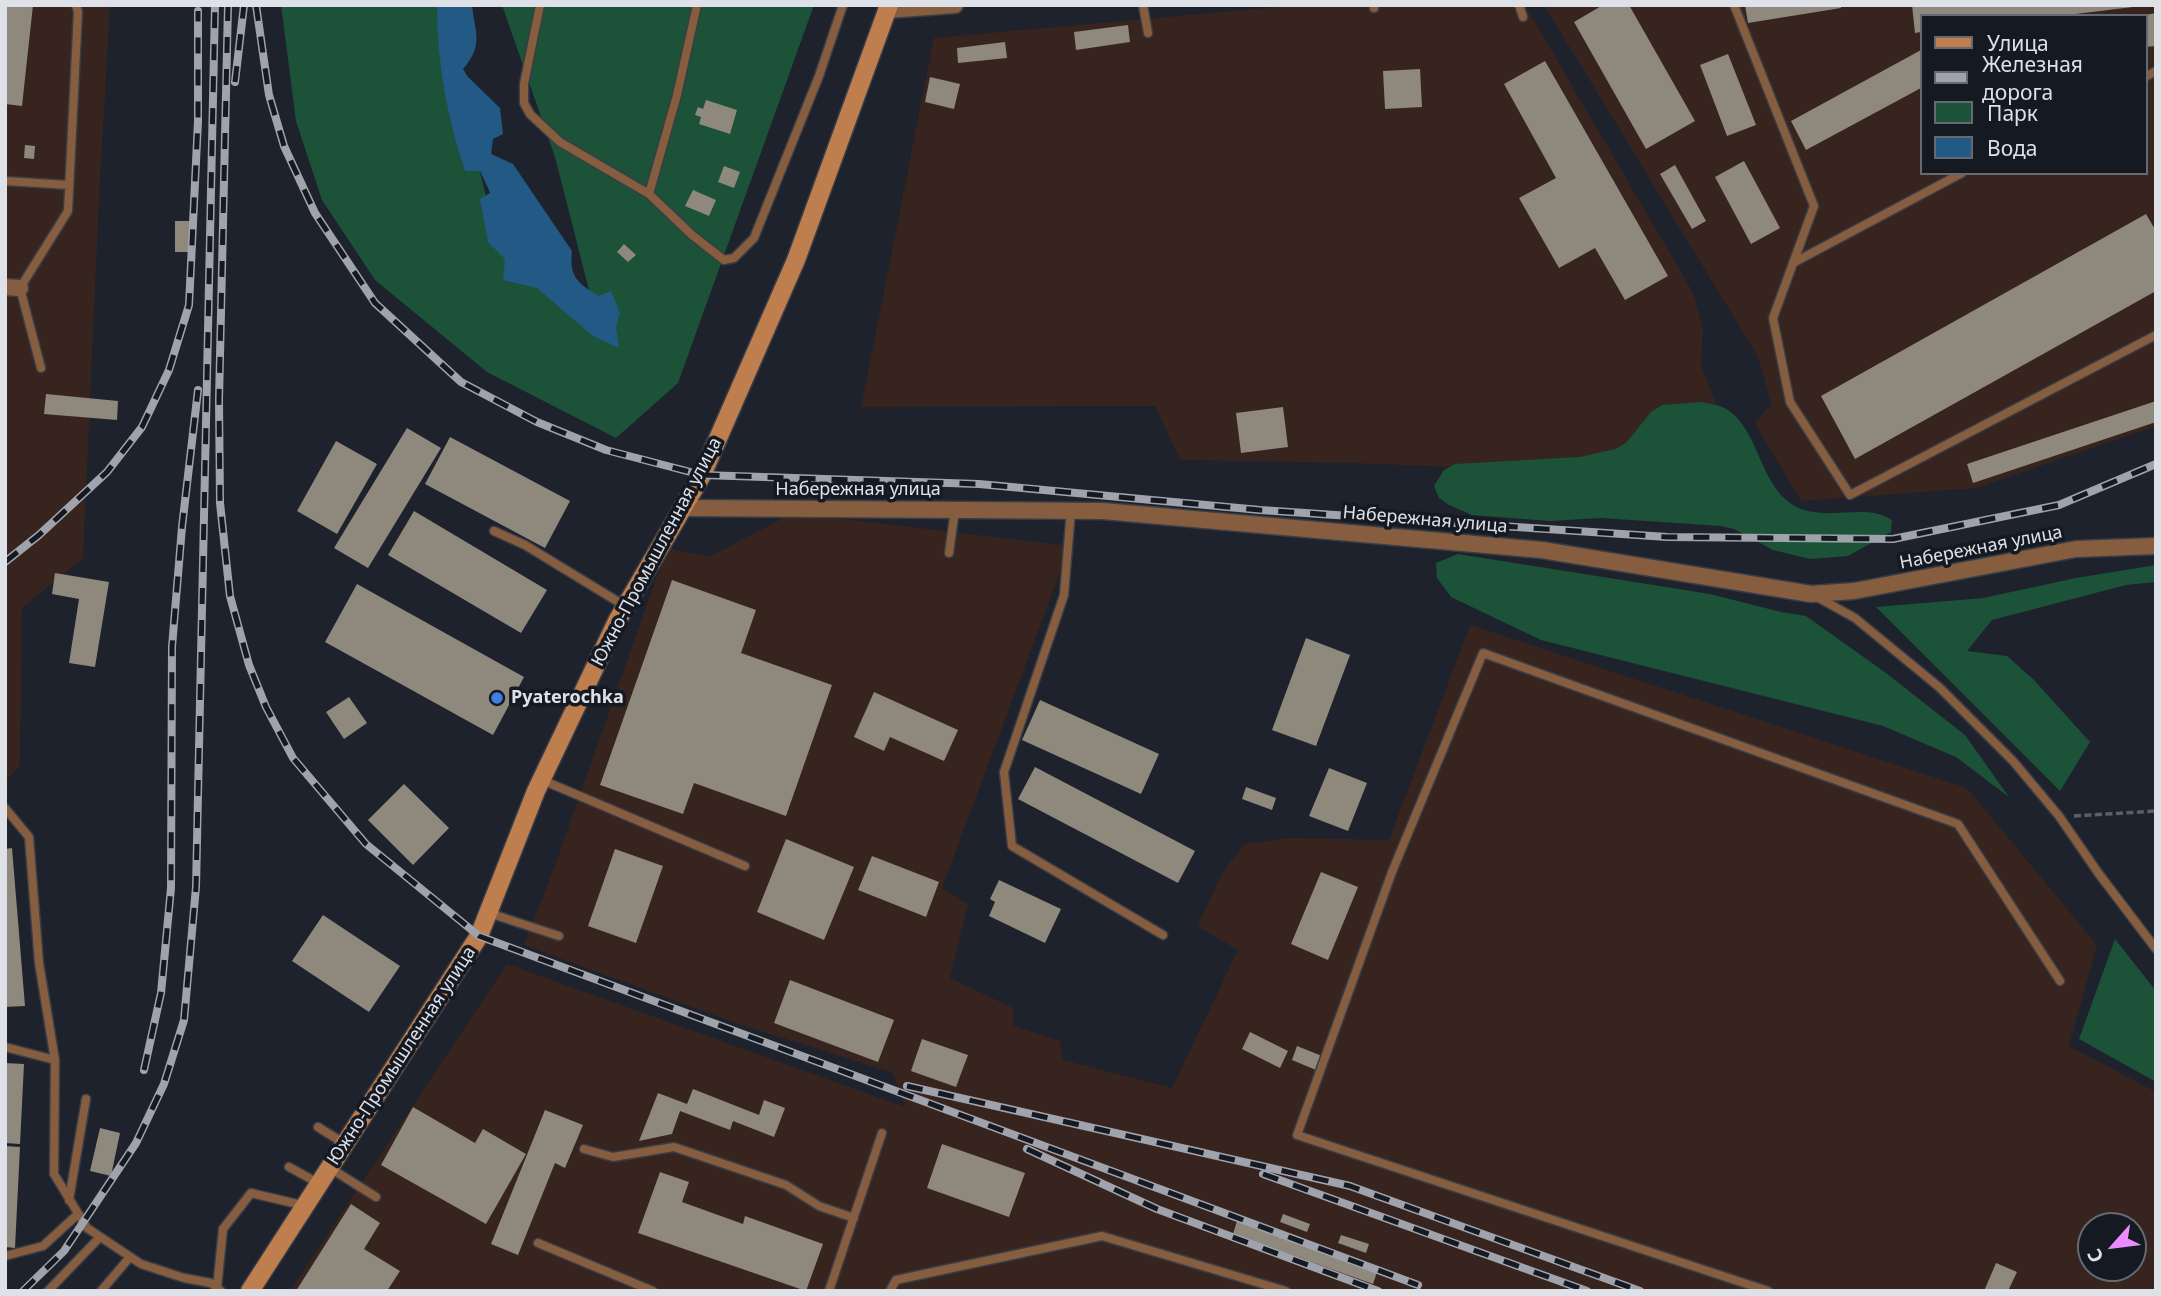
<!DOCTYPE html>
<meta charset="utf-8">
<style>
body{margin:0}
#map{position:relative;width:2161px;height:1296px;overflow:hidden;background:#1e222c;font-family:"Noto Sans",sans-serif}
canvas{display:block}
.frame{position:absolute;inset:0;border:7px solid #dee1e8;pointer-events:none}
.legend{position:absolute;left:1920px;top:14px;width:228px;height:161px;box-sizing:border-box;background:#151922;border:2px solid #656971;margin:0;padding:9px 12px;list-style:none;font-size:21px;color:#dee1e8}
.legend li{display:flex;align-items:center;gap:14px;height:35px}
.legend b{width:35px;border:2px solid #656971}
.north{position:absolute;left:2077px;top:1212px;width:70px;height:70px;box-sizing:border-box;background:#151922;border:2px solid #656971;border-radius:50%;rotate:242deg;font-size:19px;font-weight:700;line-height:28px;text-align:center;color:#dee1e8}
.north::after{content:'';display:block;margin:auto;width:24px;height:32px;background:#e98dfe;clip-path:polygon(50% 0,100% 100%,50% 72%,0 100%)}
</style>
<div id="map">
<canvas width="2161" height="1296"></canvas>
<div class="frame"></div>
<ul class="legend">
<li><b style="height:9px;background:#bf7e4d"></b>Улица</li>
<li><b style="height:9px;background:#a0a3ab"></b>Железная дорога</li>
<li><b style="height:19px;background:#1b5238"></b>Парк</li>
<li><b style="height:19px;background:#225985"></b>Вода</li>
</ul>
<div class="north">С</div>
</div>
<script>
const ctx = document.querySelector('canvas').getContext('2d');
ctx.lineJoin = 'round';
function paint(path, color) { ctx.fillStyle = color; ctx.fill(path, 'evenodd'); }
function strokePath(path, color, width, dash) { ctx.strokeStyle = color; ctx.lineWidth = width; ctx.lineCap = dash ? 'butt' : 'round'; ctx.setLineDash(dash || []); ctx.stroke(path); }
function label(font, color, halo, rows, align = 'center') {
  ctx.font = font + ' "Noto Sans",sans-serif'; ctx.lineWidth = 7; ctx.setLineDash([]); ctx.textBaseline = 'middle'; ctx.strokeStyle = halo; ctx.fillStyle = color; for (const [text, x, y, turn = 0] of rows) {
    ctx.save(); ctx.translate(x, y); ctx.rotate((+turn || 0) * Math.PI / 180); ctx.textAlign = isNaN(turn) ? turn : align; if (halo) ctx.strokeText(text, 0, 0); ctx.fillText(text, 0, 0); ctx.restore();
  }
}
const industrial = new Path2D(`
 M5,5H110L99,198L83,558L22,608L20,765L5,782Z
 M1300,5H1525L1692,291L1703,328L1701,365L1731,441L1619,473L1350,463L1180,460L1155,406L861,407L934,38Z
 M1544,5H2156V426L1976,488L1801,501L1755,423L1771,404L1758,357ZM1921,16H2145V173H1921Z
 M793,513L1070,546L942,888L968,904L950,978L1013,1008V1026L1060,1041L1063,1060L1172,1088L1238,950L1197,926L1224,870L1245,844L1293,838L1389,840L1470,625L1967,788L2097,945L2069,1046L2156,1092V1291H290L507,964L905,1107L893,1073L730,1021L524,945L553,871L667,548L709,557ZM2091,1226H2133V1268H2091Z`);
const green = new Path2D(`
 M281,5H438L499,248L600,333L555,157L502,5H814L678,383L616,438L487,372L375,280L322,200L296,121Z
 M1702,402C1710,404 1721,405 1728,410C1757,430 1759,475 1785,499C1817,528 1862,500 1892,520L1891,532L1848,556L1810,559L1773,550L1734,529L1721,526L1601,518L1550,521L1472,515L1449,505L1439,498L1434,486L1444,470L1455,464L1580,457L1615,449L1626,443L1651,412L1662,405Z
 M1458,554L1710,594L1781,612L1806,616L1886,673L1965,735L2009,797L1956,757L1883,726L1541,640L1451,597L1437,578L1436,563Z
 M2156,565V582L2126,585L1992,620L1967,651L2007,656L2034,680L2090,742L2060,791L1876,607L1983,598L2076,578Z
 M2115,939L2156,991V1082L2079,1039Z`);
const water = new Path2D(`
 M437,5H472C475,33 484,45 463,69L468,77L500,108L503,134L493,139L491,154L513,164L572,251C569,277 578,284 599,296L611,291L620,313L616,327L619,348L593,336L537,288L503,280L505,259L488,242L480,199L493,191L495,178L487,171H465C447,117 437,63 437,5Z`);
const canal = new Path2D(`
 M481,152L505,203`);
const building = new Path2D(`
 M5,5H33L22,106L5,104Z
 M1603,5H1629L1695,121L1646,149L1574,22Z
 M1745,5H1840L1841,8L1748,23Z
 M1912,5H2133V7L2059,16H1921V32L1915,33Z
 M2156,13V46L2145,47V15Z
 M1128,25L1130,42L1076,50L1074,32Z
 M1005,42L1007,58L958,63L957,48Z
 M1921,50V88L1806,150L1791,121Z
 M1728,54L1756,125L1727,136L1700,65Z
 M1545,61L1668,276L1625,300L1595,248L1559,268L1519,198L1556,178L1504,84Z
 M1420,69L1422,107L1385,109L1383,71Z
 M930,77L960,84L954,109L925,102Z
 M706,100L737,110L730,134L699,124L701,117L695,115L698,107L703,109Z
 M25,145L35,146L34,159L24,158Z
 M1744,161L1780,228L1751,244L1715,177Z
 M1675,165L1706,221L1692,229L1660,174Z
 M724,166L740,172L734,188L718,182Z
 M693,190L716,200L709,216L685,206Z
 M2146,214L2156,231V291L1855,459L1821,396Z
 M175,221H189L190,252H175Z
 M624,244L636,255L628,262L617,252Z
 M46,394L118,401L117,420L44,414Z
 M2156,401V422L1973,483L1967,464Z
 M1283,407L1288,447L1241,453L1236,413Z
 M407,428L441,448L368,568L334,548Z
 M450,437L570,501L545,548L425,484Z
 M336,441L377,464L337,534L297,511Z
 M414,511L547,590L521,633L388,555Z
 M55,573L109,582L95,667L69,663L79,599L52,594Z
 M672,580L756,610L741,653L832,685L786,816L694,783L683,814L600,785Z
 M357,584L524,677L493,735L325,642Z
 M1306,638L1350,655L1316,746L1272,730Z
 M874,692L958,730L944,761L890,737L884,751L854,737Z
 M349,697L367,723L344,739L326,712Z
 M1040,700L1159,754L1141,794L1022,740Z
 M1035,767L1195,851L1178,883L1018,799Z
 M1329,768L1367,783L1348,831L1309,816Z
 M404,784L449,828L413,865L368,820Z
 M1246,787L1276,798L1272,810L1242,799Z
 M786,839L854,867L824,940L757,912Z
 M12,848L25,1006L5,1007V849Z
 M615,849L663,866L636,943L588,926Z
 M872,856L939,882L926,917L858,890Z
 M1321,872L1358,887L1328,960L1291,944Z
 M999,880L1061,909L1045,943L989,916L995,902L990,899Z
 M323,915L400,966L369,1012L292,961Z
 M790,980L894,1020L878,1062L774,1023Z
 M1250,1032L1288,1051L1280,1068L1242,1049Z
 M922,1039L968,1055L956,1087L911,1071Z
 M1297,1046L1322,1056L1316,1070L1292,1060Z
 M5,1063L24,1064L20,1144L5,1143Z
 M693,1089L759,1115L764,1100L785,1108L774,1137L733,1121L730,1130L680,1111L672,1134L639,1141L658,1093L687,1104Z
 M413,1107L475,1143L483,1129L526,1154L486,1224L381,1165Z
 M545,1110L583,1125L565,1168L555,1163L518,1255L491,1244Z
 M100,1128L120,1133L111,1176L90,1171Z
 M942,1144L1025,1173L1009,1217L927,1188Z
 M5,1146L20,1147L15,1248L5,1247Z
 M660,1172L689,1182L682,1202L743,1224L745,1216L823,1244L806,1291L638,1233Z
 M351,1204L380,1223L364,1249L400,1271L387,1291H296Z
 M1283,1214L1310,1224L1307,1232L1280,1222Z
 M1237,1221L1377,1272L1373,1284L1233,1234Z
 M1341,1235L1369,1244L1366,1253L1338,1243Z
 M1996,1263L2017,1272L2008,1291H1984Z`);
const path = new Path2D(`
 M2074,816L2156,811`);
const lane = new Path2D(`
 M540,5L524,84V103L530,114L560,142L649,194L692,235L724,260L734,258L754,238L819,76L843,5
 M1143,5L1148,33
 M1374,5V8
 M1519,5L1523,17
 M1734,5L1814,206L1773,318L1790,402L1850,495L2156,335
 M2145,77L2156,71
 M5,181L69,185
 M649,194L677,95L697,5
 M1793,263L1962,173
 M41,368L20,288L68,211L78,12L76,5
 M1071,510L1064,595L1004,772L1012,846L1163,935
 M494,531L525,545L625,606
 M949,553L955,510
 M1817,597L1855,618L1939,687L2013,761L2059,816L2099,874L2156,949
 M542,780L745,866
 M5,808L29,837L39,963L55,1060L54,1174L87,1228L141,1264L184,1278L211,1283L221,1291
 M489,913L559,936
 M5,1047L55,1060
 M318,1127L345,1144
 M584,1149L613,1157L674,1147L786,1185L819,1206L854,1218
 M289,1167L320,1184
 M330,1168L376,1197
 M69,1200L86,1099
 M538,1243L653,1291
 M5,1256L43,1246L78,1214
 M217,1288L223,1229L251,1193L306,1206
 M48,1291L100,1237
 M101,1291L130,1257
 M829,1291L882,1133
 M890,1291L896,1280L1102,1236L1286,1291
 M1768,1291L1297,1135L1392,872L1483,653L1958,824L2060,981`);
const street = new Path2D(`
 M887,10L955,5
 M5,287L20,288
 M685,508L1103,511L1542,550L1811,594L1854,591L2076,549L2156,546`);
const secondary = new Path2D(`
 M250,1291L479,936L536,791L617,621L702,475L796,260L889,5`);
const rail = new Path2D(`
 M228,5L219,400L220,503L230,596L249,665L266,707L293,758L366,844L479,936L1418,1285
 M256,5L269,95L284,146L315,213L375,303L461,382L537,422L606,450L702,475L979,484L1260,510L1667,537L1893,539L2059,505L2156,464
 M235,82L244,5
 M5,562L39,535L107,472L142,427L169,370L189,305L198,121V11
 M144,1070L161,993L171,888L172,647L182,527L198,390
 M907,1086L1350,1186L1640,1291
 M1027,1149L1157,1209L1378,1291
 M1263,1174L1587,1291
 M23,1291L64,1251L136,1143L164,1084L184,1020L196,887L215,5`);
const markers = [
 [497,698,7,"#3f7fe0"]
];
const streetNames = [
 ["Набережная улица",858,490],
 ["Набережная улица",1425,520,5],
 ["Набережная улица",1981,548,-11],
 ["Южно-Промышленная улица",657,552,-62],
 ["Южно-Промышленная улица",402,1056,-57]
];
const poiNames = [
 ["Pyaterochka",511,698]
];
paint(industrial, '#37241f');
paint(green, '#1b5238');
paint(water, '#225985');
strokePath(canal, '#225985', 18);
paint(building, '#8f887c');
strokePath(lane, '#393d46', 11);
strokePath(street, '#393d46', 19);
strokePath(secondary, '#393d46', 21);
strokePath(path, '#5c5f69', 3.5, [7, 3.5]);
strokePath(lane, '#865d3f', 8);
strokePath(street, '#865d3f', 16);
strokePath(secondary, '#bf7e4d', 18);
strokePath(rail, '#a0a3ab', 8);
strokePath(rail, '#151922', 5, [16]);
for (const [x, y, r, color] of markers) { const dot = new Path2D(); dot.arc(x, y, r, 0, 2 * Math.PI); ctx.fillStyle = color; ctx.fill(dot); strokePath(dot, '#151922', 2.5); }
label('18px', '#dee1e8', '#151922', streetNames);
label('bold 18px', '#dee1e8', '#151922', poiNames, 'left');
</script>
